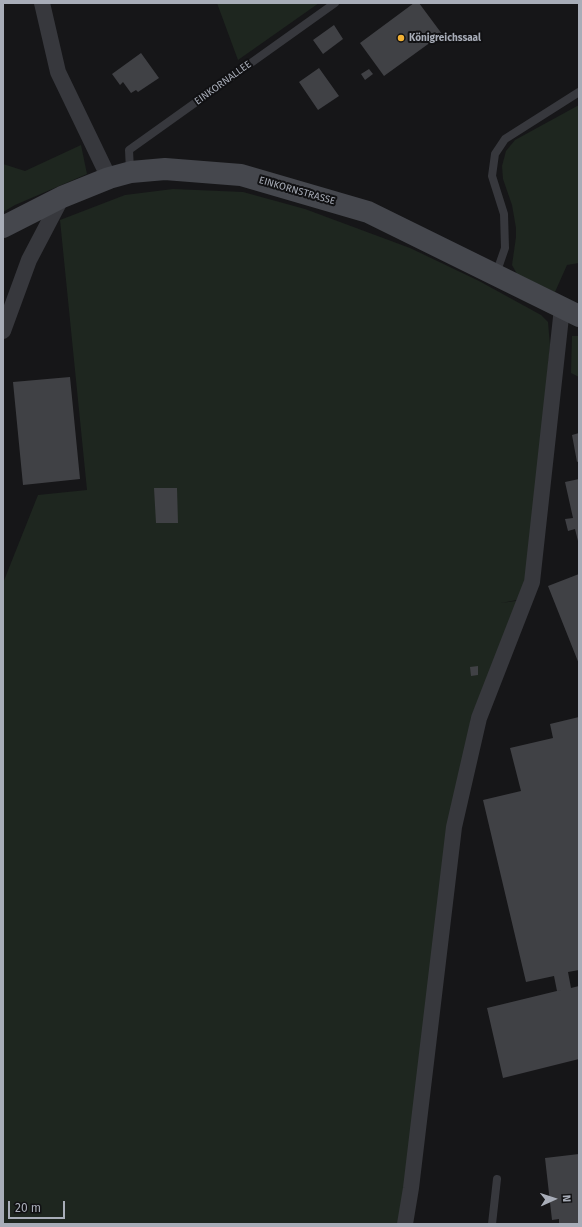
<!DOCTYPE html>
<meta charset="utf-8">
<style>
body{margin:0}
#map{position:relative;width:582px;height:1227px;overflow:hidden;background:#161618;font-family:"Fira Sans",sans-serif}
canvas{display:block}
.frame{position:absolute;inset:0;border:4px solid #a8adb8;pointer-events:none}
.north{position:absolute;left:534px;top:1179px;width:40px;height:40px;-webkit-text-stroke:3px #111113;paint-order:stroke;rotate:87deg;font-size:11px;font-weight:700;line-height:16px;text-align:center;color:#a8adb8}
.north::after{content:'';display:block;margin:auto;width:14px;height:18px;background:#a8adb8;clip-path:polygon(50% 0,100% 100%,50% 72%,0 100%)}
.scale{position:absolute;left:8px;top:1201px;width:57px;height:18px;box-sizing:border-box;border:2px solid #a8adb8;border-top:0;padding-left:5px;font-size:12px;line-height:14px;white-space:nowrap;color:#a8adb8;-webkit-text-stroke:3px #111113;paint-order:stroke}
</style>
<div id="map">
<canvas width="582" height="1227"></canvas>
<div class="frame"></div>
<div class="north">N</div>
<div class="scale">20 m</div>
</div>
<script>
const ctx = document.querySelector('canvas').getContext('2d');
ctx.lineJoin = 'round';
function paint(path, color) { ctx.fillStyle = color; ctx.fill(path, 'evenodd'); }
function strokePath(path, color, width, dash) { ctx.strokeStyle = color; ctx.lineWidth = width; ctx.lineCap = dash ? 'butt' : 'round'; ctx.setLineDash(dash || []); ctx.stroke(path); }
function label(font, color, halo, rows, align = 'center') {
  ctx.font = font + ' "Fira Sans",sans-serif'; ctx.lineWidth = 4; ctx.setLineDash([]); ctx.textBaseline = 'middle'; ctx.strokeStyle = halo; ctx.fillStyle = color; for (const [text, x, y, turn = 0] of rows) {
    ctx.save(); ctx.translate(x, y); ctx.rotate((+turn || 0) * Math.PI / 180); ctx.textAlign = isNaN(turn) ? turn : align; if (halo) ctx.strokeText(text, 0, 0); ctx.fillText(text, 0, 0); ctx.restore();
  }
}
const green = new Path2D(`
 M217,3H319L238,60Z
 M579,105V263L567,265L555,292L517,274L512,265L516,237V228L512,205L503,179L502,166L506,151L515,140Z
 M81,145L87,174L15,205L3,212V164L25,171Z
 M173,189L243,192L305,209L410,248L479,281L541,315L548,322L550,345L532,543L522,599L501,603L523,600L471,717L401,1224H3V583L38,495L87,490L60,220L125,195Z
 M572,336H579V377L571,373Z`);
const building = new Path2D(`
 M414,3H419L442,34L384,76L360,43Z
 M334,25L343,39L323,54L313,40Z
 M141,53L159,78L138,92L136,90L131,93L123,82L120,85L112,74Z
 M319,68L339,96L318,110L299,82Z
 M369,69L373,74L365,80L361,74Z
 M70,377L80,479L23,485L13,382Z
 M579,433V461L577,462L572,435Z
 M579,479V541H578L575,529L568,531L565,519L573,518L565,482Z
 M154,488H177L178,523H156Z
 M579,574V664L548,586Z
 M478,666V675L471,676L470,667Z
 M579,717V970L568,972L571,988L579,986V1059L503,1078L487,1008L565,989L557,991L554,976L526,982L483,800L521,791L510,748L553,738L550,724Z
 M579,1154V1224H559V1219L552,1220L545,1158Z`);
const lane = new Path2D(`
 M130,170L129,150L335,3
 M496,274L505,248L504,214L492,176L495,154L505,139L579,92
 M492,1224L497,1179`);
const street = new Path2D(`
 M42,3L58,72L109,178
 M3,331L29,260L62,197
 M405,1224L411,1188L454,827L479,718L532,582L562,308`);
const secondary = new Path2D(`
 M3,227L62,197L109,178L131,172L165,169L241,175L368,212L579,316`);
const markers = [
 [401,38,4,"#f2b134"]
];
const poiNames = [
 ["Königreichssaal",409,38]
];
const streetNames = [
 ["EINKORNALLEE",223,83,-36],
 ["EINKORNSTRASSE",297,191,16]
];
paint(green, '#1e261f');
paint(building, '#404145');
strokePath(lane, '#37383d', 8);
strokePath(street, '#37383d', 16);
strokePath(secondary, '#45474d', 22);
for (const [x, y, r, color] of markers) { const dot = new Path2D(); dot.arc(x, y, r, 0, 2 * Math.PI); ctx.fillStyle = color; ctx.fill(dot); strokePath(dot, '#111113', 1.5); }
label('bold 10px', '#a8adb8', '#111113', poiNames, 'left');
label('10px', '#a8adb8', '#111113', streetNames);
</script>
